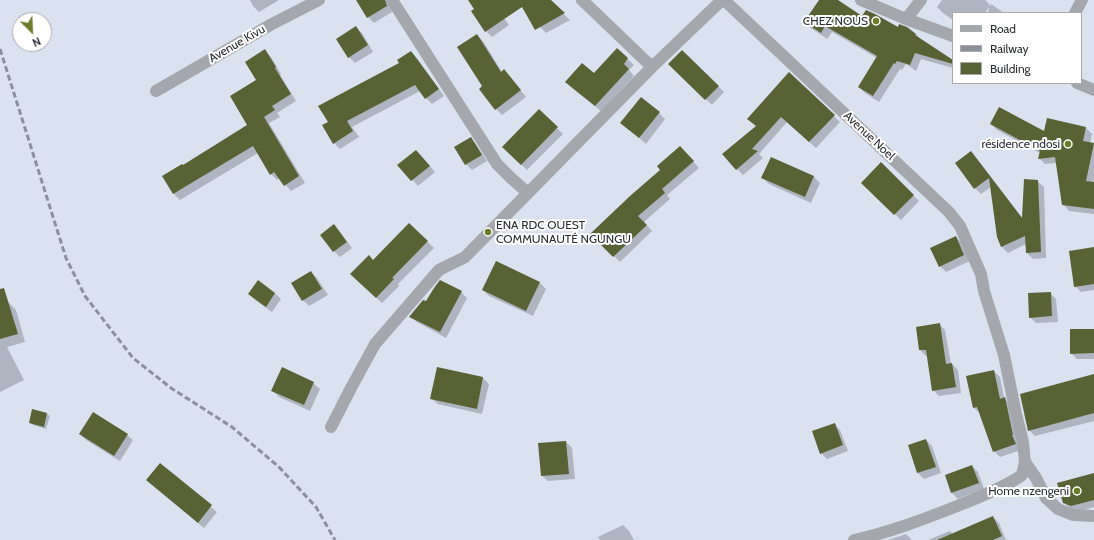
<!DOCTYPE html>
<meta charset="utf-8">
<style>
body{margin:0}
#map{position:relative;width:1094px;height:540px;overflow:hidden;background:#dae2f0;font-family:Cabin,sans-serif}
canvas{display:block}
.legend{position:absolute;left:952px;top:12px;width:130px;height:72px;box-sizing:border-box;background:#fff;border:1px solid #ababae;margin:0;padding:5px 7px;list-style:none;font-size:12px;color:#2c2e34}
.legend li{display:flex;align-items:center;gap:8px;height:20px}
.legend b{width:20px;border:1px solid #ababae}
.north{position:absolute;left:12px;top:12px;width:40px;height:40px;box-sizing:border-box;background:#fff;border:1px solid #ababae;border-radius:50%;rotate:156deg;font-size:11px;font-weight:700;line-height:16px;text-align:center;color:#2c2e34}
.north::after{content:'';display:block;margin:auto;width:14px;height:18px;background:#6d7c2a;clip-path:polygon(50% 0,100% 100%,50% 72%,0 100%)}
</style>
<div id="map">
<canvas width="1094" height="540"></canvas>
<ul class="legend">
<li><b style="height:5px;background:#a4a7ad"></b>Road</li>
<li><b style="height:5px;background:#8b909b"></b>Railway</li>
<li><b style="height:11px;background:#586234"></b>Building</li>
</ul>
<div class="north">N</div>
</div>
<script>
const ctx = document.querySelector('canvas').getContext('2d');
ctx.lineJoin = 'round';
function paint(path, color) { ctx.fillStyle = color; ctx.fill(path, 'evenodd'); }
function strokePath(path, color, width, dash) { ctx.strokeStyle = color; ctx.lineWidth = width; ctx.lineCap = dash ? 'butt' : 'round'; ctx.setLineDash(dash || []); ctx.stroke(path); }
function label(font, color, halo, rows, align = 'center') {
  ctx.font = font + ' Cabin,sans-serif'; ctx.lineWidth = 4; ctx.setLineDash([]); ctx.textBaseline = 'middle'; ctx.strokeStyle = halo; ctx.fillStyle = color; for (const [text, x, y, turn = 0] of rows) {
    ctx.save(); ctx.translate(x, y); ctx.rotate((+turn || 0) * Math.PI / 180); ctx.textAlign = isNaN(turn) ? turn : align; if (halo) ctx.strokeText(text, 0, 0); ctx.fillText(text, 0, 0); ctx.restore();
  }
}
const shadow = new Path2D(`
 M250,0H279L259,12L253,6Z
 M357,0H393L390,7L392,12L374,23L368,17Z
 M469,0H491L509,25L492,37L486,31L475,10Z
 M524,0H549L570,20L546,33L540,27Z
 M820,0H836L862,17L898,28L916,34L921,40L953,62V68L921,59L916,71L906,64L902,70L900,69L879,102L865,93L859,87L877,58L832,32L827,39L811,28L805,22Z
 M942,0H985L991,6V4L1004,13H988L989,7L985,13H953V20L943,13L937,7Z
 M356,27L362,33L373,52L355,63L349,57Z
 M477,35L483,41L502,72L510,77L526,97L502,115L496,109L483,87Z
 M617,49L634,65L629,70L634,76L601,111L572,88L566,82L594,74Z
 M265,51L271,57L281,74L280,75L296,101L277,113L280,117L269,123L305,183L291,191L279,178L277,180L271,174L258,153L180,200L174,194L163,177L183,166L249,125Z
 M682,51L724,92L712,105L670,64Z
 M411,52L417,58L444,96L432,104L426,98L420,91L352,127L359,137L340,149L334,143L329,122L400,63Z
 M789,73L840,122L816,148L787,122L759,154L763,158L743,175L737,169L757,126Z
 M641,99L659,113L665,119L646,144L622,123Z
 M539,110L563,134L527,170L503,147Z
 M1048,119L1086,128L1092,134L1090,143L1094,144V178L1093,183H1094V214L1069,211L1063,204L1057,163L1045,164L1039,158L1040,153L997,130L991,124L1045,133Z
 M470,138L476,144L487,161L472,170L466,164L455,147Z
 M686,153L699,168L667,195L670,199L644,222L652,231L620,262L592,234Z
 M971,153L977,159L1023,219L1037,181L1044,187L1046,258L1033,259L1027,253L1026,244L1008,253L1002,247L998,237L991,187L981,194L975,188L956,164Z
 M422,157L435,172L418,186L399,165Z
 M771,158L814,177L820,183L811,203L769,184L763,178Z
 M881,164L919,201L901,220L863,183Z
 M409,224L434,248L398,284L399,286L382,303L352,274L373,261Z
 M334,226L340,232L352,248L340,257L334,251Z
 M956,237L962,243L970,261L946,272L940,266Z
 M1094,248V290L1081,292L1075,286Z
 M311,272L317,278L328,295L309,306L303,300Z
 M258,282L275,293L281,299L272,312L255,300L249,294Z
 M540,283L546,289L533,316L489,296L483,290Z
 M461,292L467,298L446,338L417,322L411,317L427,303Z
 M1050,293L1056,299L1058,322L1036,323L1030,317Z
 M8,302L16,310L25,342L7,347L24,380L0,392V305Z
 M939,324L945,330L951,364H952L958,370L961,393L939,396L933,390L928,356H926L920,350L917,327Z
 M1094,330V359H1077L1071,353Z
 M438,368L483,378L489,384L482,414L438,404L431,398Z
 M994,371L1000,377L1004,398L1011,405L1021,450L1000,457L994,451L980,413L974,408Z
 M1094,375V421L1035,436L1029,430Z
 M313,383L320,389L310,411L279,397L273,391Z
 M47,414L50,416L46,429L33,425L30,422Z
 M834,424L840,430L848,451L827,459L821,453Z
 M80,434L127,435L133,440L120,461L86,440Z
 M926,440L932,446L941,473L924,479L918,473L909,446Z
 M566,442L572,448L575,479L548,481L541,475Z
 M160,464L217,512L204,528L147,480Z
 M972,466L978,472L984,489L958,499L952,493L946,476Z
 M1094,474V507L1078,512L1070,509L1064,502Z
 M993,517L999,523L1006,540H928L950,531L953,534Z
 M623,525L629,531L634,540H600L598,537Z
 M906,534L912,540H888Z`);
const building = new Path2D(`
 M356,0H385L387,6L367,18Z
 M468,0H551L565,13L535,30L522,7L485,32L471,11L474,9Z
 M819,0H838L862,16L866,10L875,14L898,27L899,24L907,27L916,34L915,35L953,60V64L915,53L910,65L897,61L895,64L894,63L873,96L858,87L877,56L825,26L821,33L804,22Z
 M356,26L368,45L348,58L336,39Z
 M477,34L501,72L504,69L521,90L495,110L479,89L482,86L457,47Z
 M617,48L628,58L624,64L629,69L595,106L565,82L582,63L594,73Z
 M265,49L276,67L275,68L291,94L272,106L275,110L264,117L299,176L284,186L274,172L270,175L253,146L173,194L162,176L182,164L183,165L247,125L230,96L256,80L245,62Z
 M682,50L719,86L705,100L668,64Z
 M411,51L439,89L425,99L415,85L347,121L353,131L333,144L322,125L328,122L318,106L399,63L397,60Z
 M789,72L835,115L809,142L781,117L752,149L758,151L736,170L722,154L756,126L747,119Z
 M641,97L660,112L639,138L620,123Z
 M999,107L1044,131L1047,118L1086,127L1083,141L1094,143L1086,181L1094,182V209L1062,205L1055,157L1038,159L1040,151L990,124Z
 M539,109L558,127L521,165L502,147Z
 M471,137L482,155L465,165L454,147Z
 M680,146L694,161L662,189L665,193L638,216L647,225L613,257L590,234L630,196L660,170L657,166Z
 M416,150L430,166L411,181L397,165Z
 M971,151L1022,218L1024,179L1038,180L1041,252L1026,253L1025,236L1001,247L997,237L989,178L974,189L955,163Z
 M771,157L814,176L805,197L761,178Z
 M881,162L914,195L894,215L861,183Z
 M409,223L428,241L392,278L394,279L376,298L350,274L369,255L373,260Z
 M334,224L347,242L333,252L320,235Z
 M956,236L964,255L939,267L930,248Z
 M1094,247V284L1074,287L1069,251Z
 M496,261L540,282L526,311L482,290Z
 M311,271L322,289L302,301L291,283Z
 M258,280L275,293L266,307L248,294Z
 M440,280L462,291L440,332L409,317L423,300L426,301L434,288Z
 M4,288L18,334L0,339V289Z
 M1051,292L1052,316L1029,318L1028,293Z
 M940,323L946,364L952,363L956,387L932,391L926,350H919L916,327Z
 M1070,329H1094V353L1070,354Z
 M282,367L314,382L304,405L271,391Z
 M437,367L483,377L477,409L430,399Z
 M994,370L1000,399L1005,397L1013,435H1012L1016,444L993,452L977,407L973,408L966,376Z
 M1094,374V413L1028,431L1020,394Z
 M32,409L47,413L44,427L29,423Z
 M93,412L128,434L114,456L79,434Z
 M835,423L843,445L820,454L812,431Z
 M926,439L936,467L917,473L908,445Z
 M566,441L569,474L541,476L538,443Z
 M160,463L212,505L198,523L146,480Z
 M972,465L979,483L951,493L945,475Z
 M1094,473V500L1071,506L1063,503L1057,483Z
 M993,516L1002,536L993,540H937Z`);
const minor = new Path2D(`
 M392,0L497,164L511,178L528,193
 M582,0L652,67
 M724,0L949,212L960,226L981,274L984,291L1004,355L1016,414L1023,442L1025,462L1022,475C1005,487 984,495 965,503C929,517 892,532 854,540
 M861,0L906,19L953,36
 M1075,13L1082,0
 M906,19L921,0
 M1077,83L1094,90
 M156,91L272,24L319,0
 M331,427L351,388L375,344L439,270C448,265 456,262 465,257L652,67L722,0
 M1025,462L1036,478L1046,498L1058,509L1073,515L1094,516`);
const rail = new Path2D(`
 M0,49L66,258L85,296L133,358L171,388L232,427L279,467L316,507L335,540`);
const markers = [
 [876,21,4,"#6d7c2a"],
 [1068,144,4,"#6d7c2a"],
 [488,232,4,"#6d7c2a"],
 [1077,491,4,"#6d7c2a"]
];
const poiNames = [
 ["CHEZ NOUS",868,21],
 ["résidence ndosi",1060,144],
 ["ENA RDC OUEST",496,225,"left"],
 ["COMMUNAUTÉ NGUNGU",496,239,"left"],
 ["Home nzengeni",1069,491]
];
const streetNames = [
 ["Avenue Kivu",237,44,-30],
 ["Avenue Noel",869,136,43]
];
paint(shadow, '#0003');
paint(building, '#586234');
strokePath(minor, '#a4a7ad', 12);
strokePath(rail, '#8b909b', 3, [6, 3]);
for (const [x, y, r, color] of markers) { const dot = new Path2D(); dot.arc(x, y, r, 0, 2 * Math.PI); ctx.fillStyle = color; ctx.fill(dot); strokePath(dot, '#fff', 1.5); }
label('12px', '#2c2e34', '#fff', poiNames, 'right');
label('12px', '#2c2e34', '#fff', streetNames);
</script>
